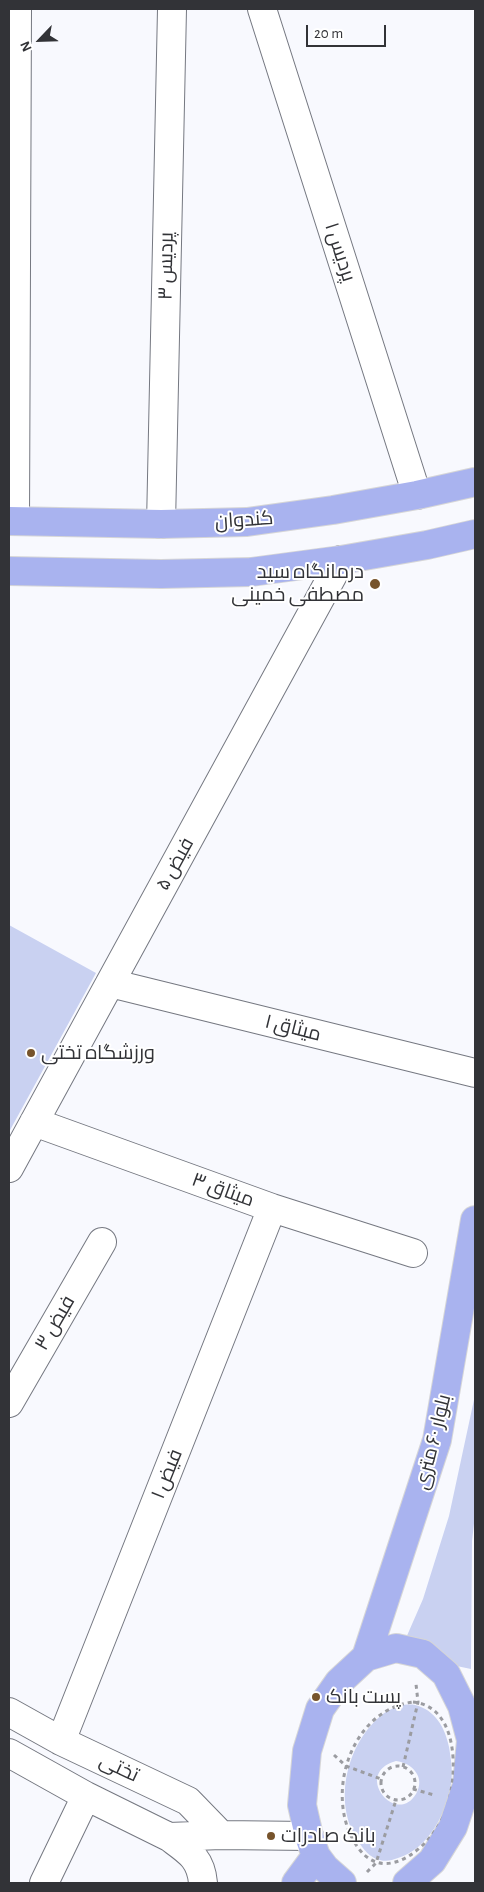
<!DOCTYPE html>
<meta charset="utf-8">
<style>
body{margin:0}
#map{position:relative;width:484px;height:1892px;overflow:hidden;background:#f8f9fe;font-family:"Alegreya Sans",sans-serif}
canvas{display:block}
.frame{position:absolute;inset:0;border:10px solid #323337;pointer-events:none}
.north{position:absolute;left:15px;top:15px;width:50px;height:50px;-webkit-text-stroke:4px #fff;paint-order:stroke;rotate:246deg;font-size:14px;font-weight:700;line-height:20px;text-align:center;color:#323337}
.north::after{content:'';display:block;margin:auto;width:18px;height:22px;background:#323337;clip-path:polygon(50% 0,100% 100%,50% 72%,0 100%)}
.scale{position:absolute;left:306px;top:25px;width:80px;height:22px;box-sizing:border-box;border:2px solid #323337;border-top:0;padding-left:6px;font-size:15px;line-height:18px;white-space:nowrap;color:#323337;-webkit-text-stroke:4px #fff;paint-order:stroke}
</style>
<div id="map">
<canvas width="484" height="1892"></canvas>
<div class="frame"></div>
<div class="north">N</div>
<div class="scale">20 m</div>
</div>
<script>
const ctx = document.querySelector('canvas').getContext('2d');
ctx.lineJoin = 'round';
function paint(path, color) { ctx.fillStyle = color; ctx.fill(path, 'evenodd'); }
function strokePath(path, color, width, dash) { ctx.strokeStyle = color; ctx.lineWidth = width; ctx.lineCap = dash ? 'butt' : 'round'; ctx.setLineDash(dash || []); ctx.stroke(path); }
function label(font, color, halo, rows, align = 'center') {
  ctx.font = font + ' "Alegreya Sans",Cairo,sans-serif'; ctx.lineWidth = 4; ctx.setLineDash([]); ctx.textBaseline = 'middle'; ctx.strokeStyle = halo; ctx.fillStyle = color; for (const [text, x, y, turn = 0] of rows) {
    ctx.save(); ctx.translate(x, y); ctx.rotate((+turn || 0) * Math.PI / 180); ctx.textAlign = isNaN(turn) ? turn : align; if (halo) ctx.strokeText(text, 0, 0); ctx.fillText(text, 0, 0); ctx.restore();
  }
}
const green = new Path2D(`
 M9,925L96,973L9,1132Z
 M475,1395V1515L472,1541L471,1669L399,1654L423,1599L449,1516Z
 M400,1705C404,1705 410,1704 415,1705C435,1710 445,1727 449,1747C451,1759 453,1772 451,1784C447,1813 428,1849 398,1858C392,1860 387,1862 380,1860C370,1858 363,1849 358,1841C332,1802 347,1742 383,1714C388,1710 394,1708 400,1705ZM396,1761C412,1763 426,1777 416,1794C396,1827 352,1773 396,1761Z`);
const path = new Path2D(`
 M413,1702C460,1707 458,1777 446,1810C435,1842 388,1887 359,1849C322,1800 349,1710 413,1702Z
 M334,1755L346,1766L381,1779
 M381 1783a17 17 0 1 1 34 0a17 17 0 1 1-34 0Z
 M403,1767L418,1702L416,1684
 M413,1789L434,1795
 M367,1872L376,1863L396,1800`);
const minor = new Path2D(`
 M262,9L417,495
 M15,521L17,9
 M161,524L172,9
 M110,983L475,1073
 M34,1122L272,1208L413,1253
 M9,1168L341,560
 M9,1403L102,1242
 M9,1712L61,1741L188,1801L221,1835
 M61,1741L272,1208
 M9,1753L86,1796L169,1837L221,1835L309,1836
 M169,1837C188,1851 201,1858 203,1883
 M44,1883L86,1796`);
const major = new Path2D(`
 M9,521L161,524L247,522L333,510L417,495L475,482
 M9,571L161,574L251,572L341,560L427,545L475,534
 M366,1657L437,1440L475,1220
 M296,1883L316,1856
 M342,1883L325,1868L316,1856L309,1836L302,1805L307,1751L320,1709L339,1682L366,1657L396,1648L423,1654L446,1674L462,1706L471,1740L467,1785L453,1827L432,1861L407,1883`);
const markers = [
 [375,584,6,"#77542c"],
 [31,1053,5,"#77542c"],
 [316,1697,5,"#77542c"],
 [271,1836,5,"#77542c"]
];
const streetNames = [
 ["پردیس ۱",340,252,72],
 ["پردیس ۳",166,266,-89],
 ["کندوان",244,520,-4],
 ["فیض ۵",175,864,-61],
 ["میثاق ۱",293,1028,14],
 ["میثاق ۳",223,1190,20],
 ["فیض ۳",55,1323,-60],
 ["بلوار ۶۰ متری",433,1442,-76],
 ["فیض ۱",167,1474,-68],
 ["تختی",119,1768,25]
];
const poiNames = [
 ["درمانگاه سید",364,572,"right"],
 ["مصطفی خمینی",364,595,"right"],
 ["ورزشگاه تختی",41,1053],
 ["پست بانک",326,1697],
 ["بانک صادرات",281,1836]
];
paint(green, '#c9d1f1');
strokePath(minor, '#757881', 30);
strokePath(major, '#d6d6d7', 30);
strokePath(path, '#9b9ca1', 3, [4, 4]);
strokePath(minor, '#fff', 28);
strokePath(major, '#a9b3ef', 28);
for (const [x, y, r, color] of markers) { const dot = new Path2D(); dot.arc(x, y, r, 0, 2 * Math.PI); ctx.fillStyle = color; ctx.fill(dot); strokePath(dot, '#fff', 2); }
label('20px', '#323337', '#fff', streetNames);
label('20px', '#323337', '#fff', poiNames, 'left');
</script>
